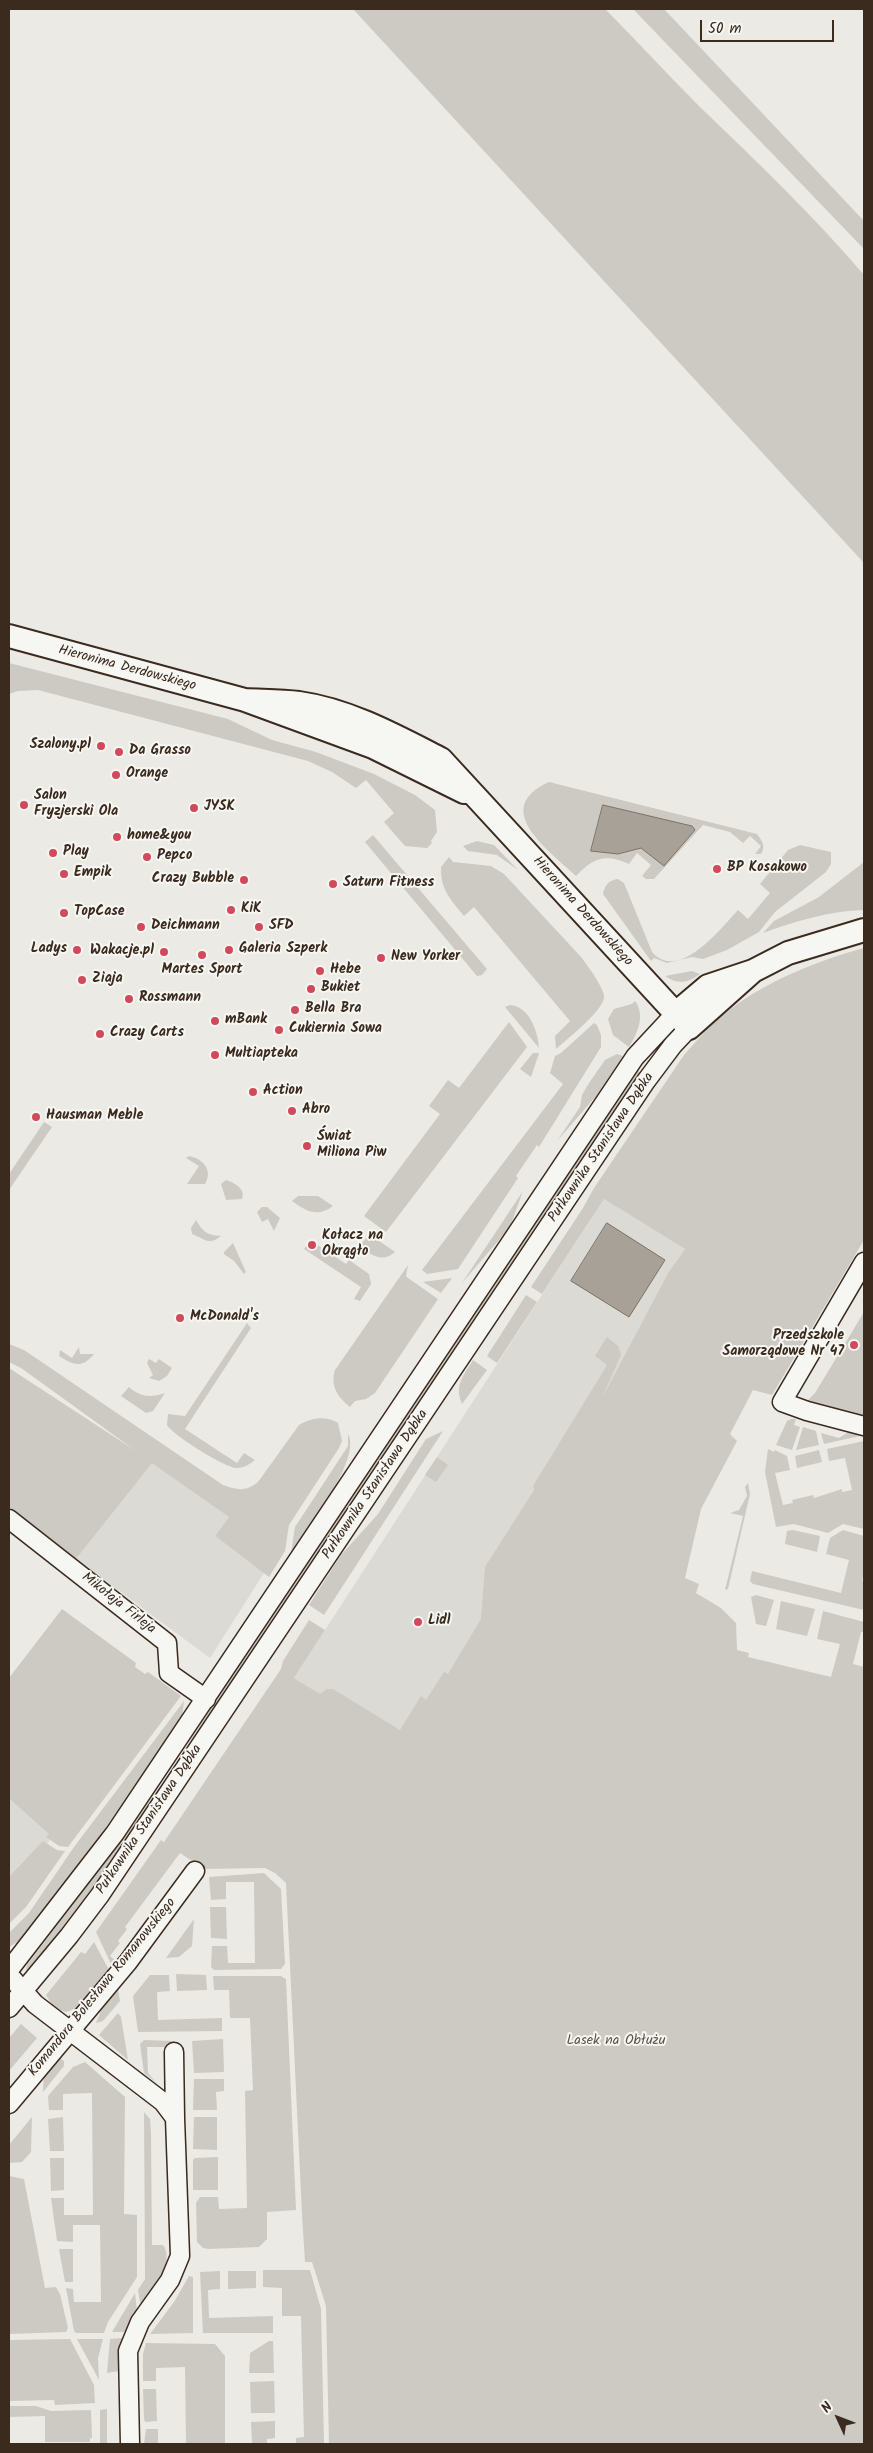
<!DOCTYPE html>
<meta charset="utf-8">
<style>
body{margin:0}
#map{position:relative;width:873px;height:2453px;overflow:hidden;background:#ebeae5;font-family:Kalam,sans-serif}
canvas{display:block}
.frame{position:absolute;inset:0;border:10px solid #3b2a1e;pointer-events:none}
.north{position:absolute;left:813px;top:2393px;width:50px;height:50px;-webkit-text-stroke:4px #f6f6f2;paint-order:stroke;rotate:313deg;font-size:14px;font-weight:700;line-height:20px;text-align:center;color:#3b2a1e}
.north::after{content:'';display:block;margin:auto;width:18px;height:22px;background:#3b2a1e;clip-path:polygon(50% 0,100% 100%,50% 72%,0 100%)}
.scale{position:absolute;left:700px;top:20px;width:134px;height:22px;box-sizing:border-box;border:2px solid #3b2a1e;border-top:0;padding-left:6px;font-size:15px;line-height:18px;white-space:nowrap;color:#3b2a1e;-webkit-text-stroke:4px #f6f6f2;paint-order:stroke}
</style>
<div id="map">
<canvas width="873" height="2453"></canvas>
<div class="frame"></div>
<div class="north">N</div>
<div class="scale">50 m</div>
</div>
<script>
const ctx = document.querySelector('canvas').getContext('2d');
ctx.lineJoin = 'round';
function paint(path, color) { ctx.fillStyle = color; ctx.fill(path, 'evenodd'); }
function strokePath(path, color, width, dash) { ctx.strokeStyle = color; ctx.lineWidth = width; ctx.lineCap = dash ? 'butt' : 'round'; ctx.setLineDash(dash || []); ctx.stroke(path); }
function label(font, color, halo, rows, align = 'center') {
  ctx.font = font + ' Kalam,sans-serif'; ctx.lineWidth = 4; ctx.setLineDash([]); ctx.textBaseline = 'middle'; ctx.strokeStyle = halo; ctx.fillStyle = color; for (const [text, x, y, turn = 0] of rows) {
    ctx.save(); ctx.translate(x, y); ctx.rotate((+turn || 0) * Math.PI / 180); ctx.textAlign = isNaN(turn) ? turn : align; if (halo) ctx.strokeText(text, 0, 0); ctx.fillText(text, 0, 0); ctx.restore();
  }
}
const built = new Path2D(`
 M604,1199L685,1249L668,1273L510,1573L472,1791L294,1678Z
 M152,1462L229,1517L215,1536L264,1573L210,1658L76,1559Z
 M9,1792L55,1835L9,1884Z`);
const green = new Path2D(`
 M353,9H605C637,41 668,75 700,107C756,161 813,215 864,275V563Z
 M633,9H664L864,221V249Z
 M9,663L228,719L272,740L316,752L374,774L415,795L435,810L437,832L431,841L432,843L427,848L405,846L384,822L394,813L366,780L356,788L332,772L308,761L38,690L18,691L9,694Z
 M549,782L757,834C762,841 766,846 761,854H755L761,846L750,836L743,843L730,832L703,825L654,879H646L642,876L651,865L637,853L629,864C605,853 593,858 576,876C550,851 489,809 549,782Z
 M373,835L487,969L482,975L477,976L365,842Z
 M477,841L494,845L518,870L497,855L468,851L463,846Z
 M800,845L831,852V864L826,872L775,912L759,932L727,950L703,959L692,957L667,963L654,958L651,961L603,894C605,885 609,880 618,879L624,883L652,952C679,983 721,928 738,910L748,919L770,893L760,884L788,850Z
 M449,857L453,862L491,866L504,874L582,958C589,968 600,982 604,995C607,1008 566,1040 556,1049L555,1036L570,1021L474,907L464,916C451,900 440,889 441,867Z
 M864,862V910C829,911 796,921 763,933L774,921L819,897Z
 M864,948V1240L772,1395L753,1390L730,1434L737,1441L701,1509L685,1578L699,1584L696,1593L721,1608L736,1623L737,1650L749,1653L748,1657L831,1677L840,1644L817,1639L823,1611L864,1622V1632H861L853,1664L864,1667V2444H329L326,2306L312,2262H305L302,2214L286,1883L275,1873L265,1868L204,1869L180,1853L125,1927L127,1929L118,1941L120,1943L110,1956L116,1961L112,1966L96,1932L161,1840L164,1842L281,1669L283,1661L309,1620L325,1630L294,1678L320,1694L327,1689H333L400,1730L421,1696L426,1700L444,1672L448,1674L481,1619L485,1567L534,1490L533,1486L607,1365L595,1356L607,1337L618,1346L621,1355L602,1398L668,1273L685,1249L604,1199L542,1294L531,1287L583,1208L594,1188L684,1055C696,1042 708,1027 722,1016C761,983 816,961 864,948Z
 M692,971L700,974C688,983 678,985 665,976Z
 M635,1001C646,1016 637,1034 629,1047L613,1035L608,1019L614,1009L632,1004Z
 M510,1005C529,1006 538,1031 539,1048L505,1007Z
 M509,1022L527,1047L386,1232L364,1216L440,1114L429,1106L448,1080L459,1088Z
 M594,1023L597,1025L601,1035V1047L539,1147L537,1145L516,1176L518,1178L458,1269L427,1274L422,1270L563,1084L550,1073L555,1056L561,1053Z
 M533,1053H539L531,1077L520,1069Z
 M617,1054L623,1056L596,1096L557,1141L580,1107L582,1095L589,1083L605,1060Z
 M636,1070L641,1073L109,1868L30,1971L26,1970L27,1965L128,1832L176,1763L276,1607Z
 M44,1122L52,1127L9,1190V1174Z
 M189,1156C204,1159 213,1171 205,1184H187L199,1166L186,1158Z
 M226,1180C235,1183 246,1189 242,1199L226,1200L221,1184Z
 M523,1191L511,1224L505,1233L462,1283Z
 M298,1196H318L333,1206C317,1218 306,1211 292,1201Z
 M262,1207H267L280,1218L274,1231L268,1219L262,1222L257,1212Z
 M196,1220C203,1232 207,1235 221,1236C209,1246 205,1239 192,1234L191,1228Z
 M369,1235L372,1236L395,1252C382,1264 370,1254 359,1246Z
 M310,1240L346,1264L349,1260L369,1274L371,1284L360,1301L354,1299L361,1287L304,1249Z
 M233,1243L246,1272L244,1274L234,1261L224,1254V1252Z
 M408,1265L406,1276L408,1278L438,1299L375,1393L366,1399L355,1401L350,1407C338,1397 330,1387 335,1370Z
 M452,1278L441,1293L423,1282Z
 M526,1295L537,1302L497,1363L487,1356Z
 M864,1312V1420L806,1402L815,1393Z
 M247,1323L251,1328L185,1429L237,1463L244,1453L255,1460C250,1464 244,1468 237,1468C225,1468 173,1435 167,1425L168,1414L185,1416Z
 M9,1344L24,1350L223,1485C237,1490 246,1492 258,1482L299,1425C311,1418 326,1415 338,1423L342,1441L339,1448L289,1525L285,1551L269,1577L215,1536L229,1517L152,1463L76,1559L9,1507V1368L136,1451L21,1368L9,1362Z
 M79,1347L80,1354H94C82,1369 73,1365 59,1356L60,1350L72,1358Z
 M149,1359L156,1363L159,1359L172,1368L167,1376L159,1381L149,1378L153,1375L147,1363Z
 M473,1360L487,1370L462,1404C454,1386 463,1376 473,1360Z
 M129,1387C140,1397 151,1398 165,1393L153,1411L146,1413L121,1396Z
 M791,1419H796L794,1425L800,1427L792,1450L776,1445L787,1421Z
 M803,1427L816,1431L819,1445L796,1450Z
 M855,1428L864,1430V1435L824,1444L821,1433L839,1438Z
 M443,1431L324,1615L309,1605L341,1555L378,1514L426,1439Z
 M348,1434C362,1459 306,1531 291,1553L295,1527L348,1446Z
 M864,1441V1529L843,1524L828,1533L794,1524L776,1527L765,1472L768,1449L774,1452L775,1450L787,1456L790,1470L775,1473L783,1505L793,1503L792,1500L813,1495L814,1498L842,1489V1492L852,1490L845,1458L829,1461L827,1449Z
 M819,1450L822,1462L797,1468L795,1456Z
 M437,1457L448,1465L436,1482L425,1475Z
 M748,1483L750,1494L728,1589L725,1590L743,1516L730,1513L739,1510L747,1496L745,1487Z
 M793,1530L820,1536L817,1552L785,1544L787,1531Z
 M843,1530L864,1536V1571L862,1581H864V1610L753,1584L750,1581L752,1571L841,1593L849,1560L826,1554L830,1538Z
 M756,1595L774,1600L766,1626L756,1624L751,1597Z
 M781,1601L815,1609L807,1636L776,1629Z
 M62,1609L136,1663L135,1667L145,1674L148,1672L181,1696L68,1847L59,1846L46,1837L49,1834L9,1798V1678Z
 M184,1701L182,1717L88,1853L21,1940L9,1947V1933L29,1913L74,1847Z
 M43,1841L57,1850L65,1851L26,1907L9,1924V1877Z
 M264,1873L281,1889L285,1964L281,1969L214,1970L211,1967L212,1946H227L228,1963H255L254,1882H226V1899L211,1900L209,1877Z
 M210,1907H226L227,1939L211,1938Z
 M194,1919L192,1946L179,1957L166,1958Z
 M94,1942L109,1970L80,2007L66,2012L54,2008L46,1995L81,1952L85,1954Z
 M176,1974L206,1975L207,1990L177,1991Z
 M150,1975H169L170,1991L157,1992L158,2020L222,2018V2031L138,2032L133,1996Z
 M213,1976H281L286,1979L296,2210L267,2212V2239L259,2247L209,2249L203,2248L197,2242L196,2203L200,2197H218L219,2209L247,2208L245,2091L253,2090L250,2018H230L229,1990H214Z
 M118,1989L120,2001L103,2021L96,2023L102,2008Z
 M118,2013L121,2017L128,2060L99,2035Z
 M21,2024L37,2038L9,2071V2038Z
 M223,2039L224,2072L194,2073L192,2041Z
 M144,2040L174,2041V2047H147L148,2073L156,2082L144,2073L140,2044Z
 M58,2057L64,2061V2066L43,2092L44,2074Z
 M85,2062L125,2097L124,2214L137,2215V2277L108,2322L104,2333H76L74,2331L66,2288L73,2289L74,2302H101L100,2225H73V2242L57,2241L51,2198H64V2215H93L92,2093L63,2094V2110H49L48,2096L73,2067Z
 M194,2079H224V2091L216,2092L217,2110H193Z
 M144,2112L150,2119L151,2134L152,2245H163C176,2262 150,2293 141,2308L138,2290L145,2279V2269Z
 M32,2117L31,2152L22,2162L9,2163V2145Z
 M63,2117L64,2151H50L48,2119Z
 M194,2117H217V2150L193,2149Z
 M218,2157V2190H193V2160L195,2158Z
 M50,2158H64V2190L51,2191Z
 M9,2176L24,2179L45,2288L56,2287L60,2294L68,2328L66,2332L9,2334Z
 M59,2249H73V2282H65Z
 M263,2270H310L321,2309L324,2444H296V2438L304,2437L301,2316H282V2288L263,2287Z
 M220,2271V2289L208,2290L209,2318L273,2316V2333H203L200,2272Z
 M228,2271H256V2288L228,2289Z
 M189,2276L193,2277V2333L150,2334L174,2302Z
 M135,2293L137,2311L126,2332H112Z
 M122,2338L118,2356L119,2371L107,2373L110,2339Z
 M70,2339L94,2385L95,2403L55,2405L54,2400L9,2401V2340Z
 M77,2339H103L98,2358L99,2380Z
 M269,2341H273L274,2373H249L250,2353Z
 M146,2343L215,2344L225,2356V2444H186L185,2367L156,2368V2381H143V2354Z
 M274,2381L275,2413H251L250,2382Z
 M143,2389H156L157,2421L145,2422L144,2419Z
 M9,2406H36L51,2411L91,2410L92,2438H90V2442H45V2416L9,2417Z
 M107,2409V2444H100V2410Z
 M275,2421V2438L267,2439V2444H252L251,2422Z
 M146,2429H158V2444H144Z`);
const water = new Path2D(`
 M603,805L692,826L695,830L664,866L641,848L618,854L591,851Z
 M607,1223L665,1260L629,1317L571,1281Z`);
const minor = new Path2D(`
 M864,1262L782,1402L807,1411L864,1426
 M9,1519L167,1643L169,1673L206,1699
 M9,1970L115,1833L635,1057L675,1014
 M9,1975L35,2004L163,2102L175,2118L180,2256L170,2280L140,2322L128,2351L130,2444
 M9,2008L69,1936L100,1895L646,1081L673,1045L689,1028
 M174,2052L175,2118
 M9,2104L128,1962L195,1871`);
const major = new Path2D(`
 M9,636L245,700L373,747L464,792
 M245,700C263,701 281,701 299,703C349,710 396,736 441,759L689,1028L753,971
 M675,1014L708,986L753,971L788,953L864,930`);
const markers = [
 [101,746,5,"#d1495b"],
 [119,752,5,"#d1495b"],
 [116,775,5,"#d1495b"],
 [24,805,5,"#d1495b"],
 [194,808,5,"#d1495b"],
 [117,837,5,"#d1495b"],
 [53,853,5,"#d1495b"],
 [147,857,5,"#d1495b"],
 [717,869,5,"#d1495b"],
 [64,874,5,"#d1495b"],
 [244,880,5,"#d1495b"],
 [333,884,5,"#d1495b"],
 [231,910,5,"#d1495b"],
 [64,913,5,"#d1495b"],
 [141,927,5,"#d1495b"],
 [259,927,5,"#d1495b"],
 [77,950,5,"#d1495b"],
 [229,950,5,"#d1495b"],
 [164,952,5,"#d1495b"],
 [202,955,5,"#d1495b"],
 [381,958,5,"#d1495b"],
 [320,971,5,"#d1495b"],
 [82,980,5,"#d1495b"],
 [311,989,5,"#d1495b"],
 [129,999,5,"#d1495b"],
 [295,1010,5,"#d1495b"],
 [215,1021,5,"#d1495b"],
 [279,1030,5,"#d1495b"],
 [100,1034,5,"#d1495b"],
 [215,1055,5,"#d1495b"],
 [253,1092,5,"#d1495b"],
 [292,1111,5,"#d1495b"],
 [36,1117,5,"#d1495b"],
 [307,1146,5,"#d1495b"],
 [312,1245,5,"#d1495b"],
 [180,1318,5,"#d1495b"],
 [854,1345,5,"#d1495b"],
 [418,1622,5,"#d1495b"]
];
const streetNames = [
 ["Hieronima Derdowskiego",127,669,15],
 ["Hieronima Derdowskiego",582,912,48],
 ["Pułkownika Stanisława Dąbka",602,1148,-56],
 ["Pułkownika Stanisława Dąbka",376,1485,-56],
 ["Mikołaja Firleja",118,1604,38],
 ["Pułkownika Stanisława Dąbka",150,1820,-56],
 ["Komandora Bolesława Romanowskiego",103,1988,-51]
];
const poiNames = [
 ["Szalony.pl",91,746,"right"],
 ["Da Grasso",129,752],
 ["Orange",126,775],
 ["Salon",34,797],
 ["Fryzjerski Ola",34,813],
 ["JYSK",204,808],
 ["home&you",127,837],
 ["Play",63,853],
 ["Pepco",157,857],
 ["BP Kosakowo",727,869],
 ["Empik",74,874],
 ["Crazy Bubble",234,880,"right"],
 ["Saturn Fitness",343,884],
 ["KiK",241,910],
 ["TopCase",74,913],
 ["Deichmann",151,927],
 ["SFD",269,927],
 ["Ladys",67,950,"right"],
 ["Galeria Szperk",239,950],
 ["Wakacje.pl",154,952,"right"],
 ["New Yorker",391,958],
 ["Martes Sport",202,971,"center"],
 ["Hebe",330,971],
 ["Ziaja",92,980],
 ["Bukiet",321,989],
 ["Rossmann",139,999],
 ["Bella Bra",305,1010],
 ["mBank",225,1021],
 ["Cukiernia Sowa",289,1030],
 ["Crazy Carts",110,1034],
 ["Multiapteka",225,1055],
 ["Action",263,1092],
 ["Abro",302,1111],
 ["Hausman Meble",46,1117],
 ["Świat",317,1138],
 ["Miliona Piw",317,1154],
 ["Kołacz na",322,1237],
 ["Okrągło",322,1253],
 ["McDonald's",190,1318],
 ["Przedszkole",844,1337,"right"],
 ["Samorządowe Nr 47",844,1353,"right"],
 ["Lidl",428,1622]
];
const parkNames = [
 ["Lasek na Obłużu",616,2042]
];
paint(built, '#dcdad4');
paint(green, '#cdcac4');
paint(water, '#a8a198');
strokePath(water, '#7c7167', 1);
strokePath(minor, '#3b2a1e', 21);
strokePath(major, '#3b2a1e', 26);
strokePath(minor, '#f6f6f2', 18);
strokePath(major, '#f6f6f2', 22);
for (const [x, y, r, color] of markers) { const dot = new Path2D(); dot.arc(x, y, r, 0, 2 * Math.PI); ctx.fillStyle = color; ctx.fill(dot); strokePath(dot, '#f6f6f2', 2); }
label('14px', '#3b2a1e', '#f6f6f2', streetNames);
label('bold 14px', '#3b2a1e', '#f6f6f2', poiNames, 'left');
label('14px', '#605248', '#f6f6f2', parkNames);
</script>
